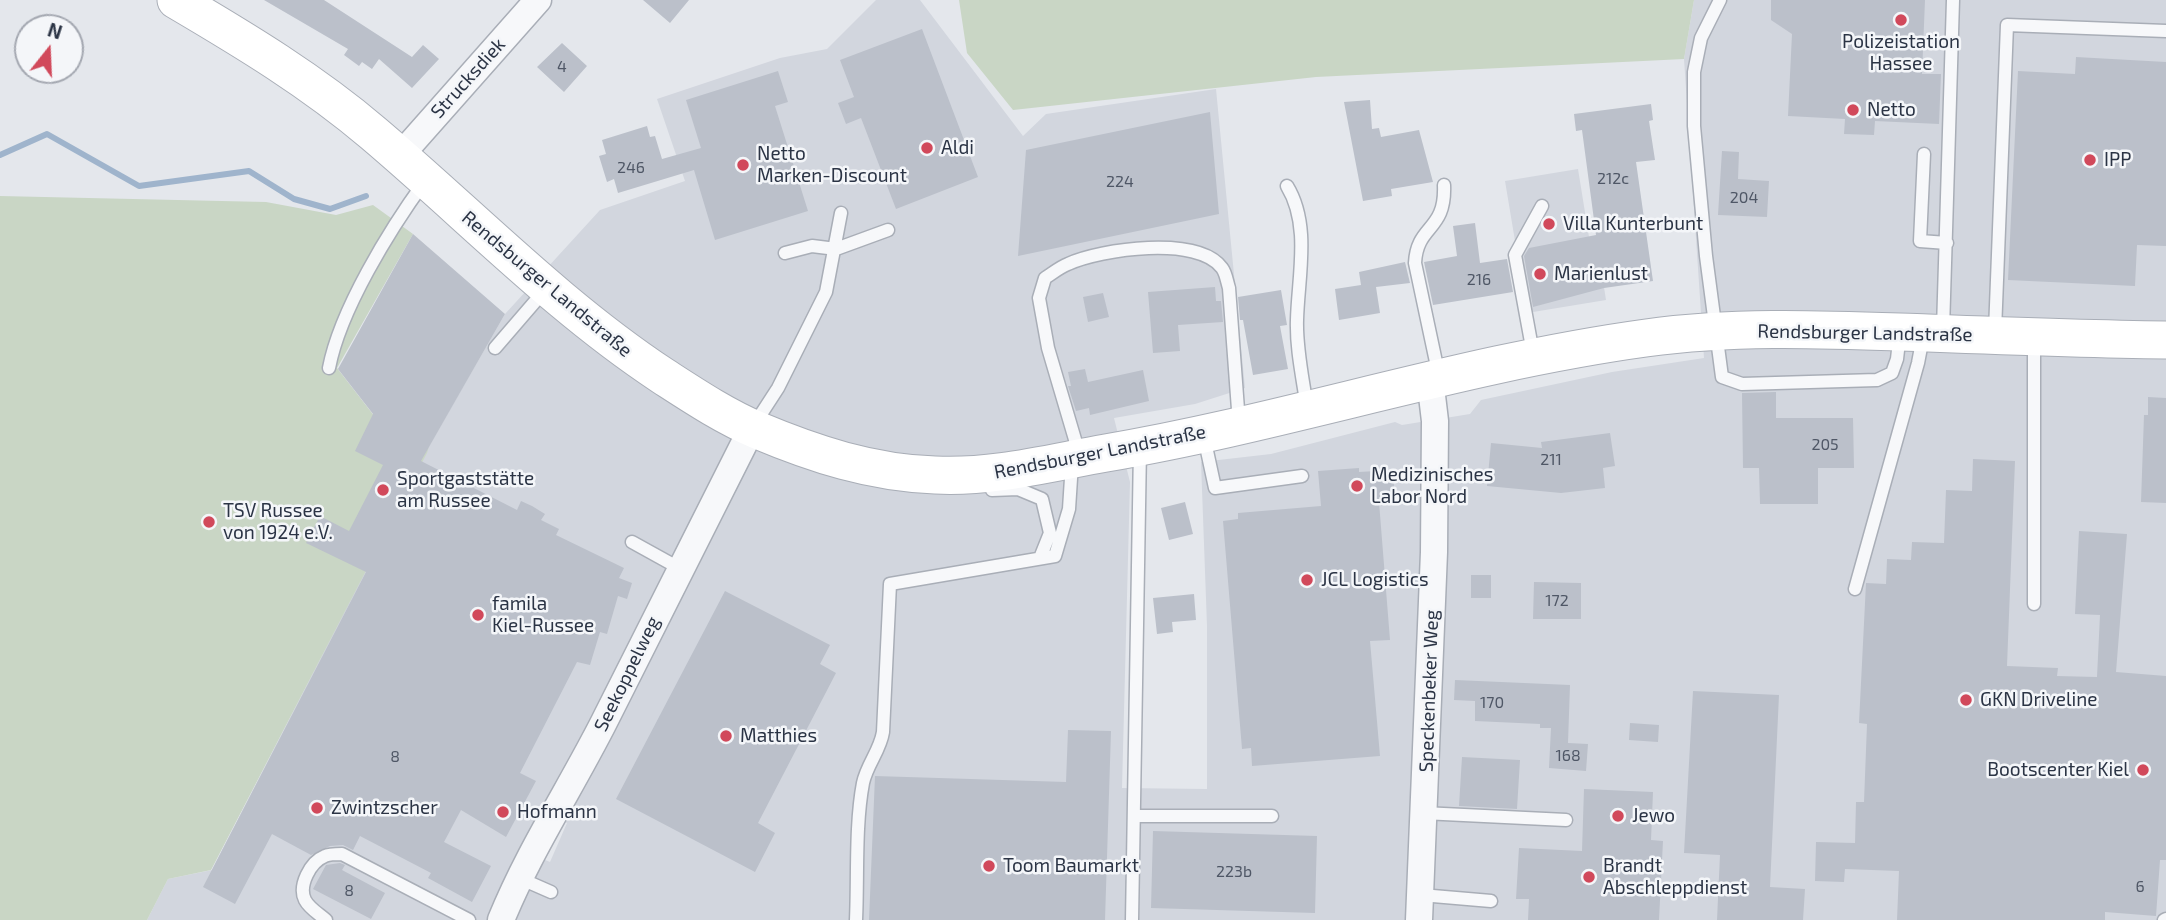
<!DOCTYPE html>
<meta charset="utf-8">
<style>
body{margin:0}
#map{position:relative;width:2166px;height:920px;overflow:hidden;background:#e4e7ec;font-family:"Exo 2",sans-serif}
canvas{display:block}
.north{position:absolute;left:14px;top:14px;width:70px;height:70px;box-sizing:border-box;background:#f4f6f9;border:2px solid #a4a8b1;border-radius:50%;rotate:18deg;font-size:19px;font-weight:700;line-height:28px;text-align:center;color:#2b3445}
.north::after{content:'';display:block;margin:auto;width:24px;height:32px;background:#d1495b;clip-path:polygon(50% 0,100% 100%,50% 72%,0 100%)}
</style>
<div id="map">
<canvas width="2166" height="920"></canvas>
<div class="north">N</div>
</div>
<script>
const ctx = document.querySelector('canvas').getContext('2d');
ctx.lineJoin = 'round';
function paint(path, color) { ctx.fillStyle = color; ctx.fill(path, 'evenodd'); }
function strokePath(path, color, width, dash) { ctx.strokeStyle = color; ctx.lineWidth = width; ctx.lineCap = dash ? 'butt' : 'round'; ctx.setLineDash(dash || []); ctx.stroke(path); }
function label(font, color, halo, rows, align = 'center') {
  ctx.font = font + ' "Exo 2",sans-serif'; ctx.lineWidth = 5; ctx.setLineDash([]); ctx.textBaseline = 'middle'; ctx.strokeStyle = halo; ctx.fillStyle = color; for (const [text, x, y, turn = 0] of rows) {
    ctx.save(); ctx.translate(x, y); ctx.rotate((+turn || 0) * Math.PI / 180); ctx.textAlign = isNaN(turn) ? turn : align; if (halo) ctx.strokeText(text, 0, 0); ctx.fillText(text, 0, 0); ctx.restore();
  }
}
const built = new Path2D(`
 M876,0H920L1023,136L1046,114L1216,89L1245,388L1195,404L1114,418L1130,482L1122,788L1207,789V626L1201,462L1271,454L1395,422L1402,425L1470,414L1481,400L1612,372L1704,358L1684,59L1694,0H2166V920H147L168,879L212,870L429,446L505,314L600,210L685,181L657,99L780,58L827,49ZM541,809L567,823L550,862L519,849Z
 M1578,169L1594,268H1601L1606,300L1527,313L1505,181Z`);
const green = new Path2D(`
 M959,0H1694L1684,59L1316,77L1013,110L967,53Z
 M0,196L266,202L336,215L373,205L413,234L337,368L375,417L429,446L427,453L211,870L168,879L147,920H0Z`);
const stream = new Path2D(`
 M0,155L47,134L139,186L249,171L294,199L330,209L366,196`);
const building = new Path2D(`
 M264,0H324L412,57L423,45L439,59L412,88L379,59L372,69L362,62L359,66L344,55L348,49Z
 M643,0H689L670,23Z
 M1771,0H1925L1922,74H1941L1939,124L1875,121L1874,135L1844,134L1845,119L1788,116L1792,34L1771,20Z
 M922,29L978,177L896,209L861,118L846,124L838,103L854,97L840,60Z
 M562,43L587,66L564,92L537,67Z
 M2076,57L2166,62V246L2137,245L2135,286L2008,280L2018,71L2075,74Z
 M778,71L788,102L775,106L808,211L715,240L694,170L618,193L614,179L607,182L599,156L606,154L602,140L647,126L650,137L655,136L662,159L701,148L686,100Z
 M1370,100L1372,129L1379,128L1381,137L1419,130L1433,182L1391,189L1392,196L1363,201L1344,102Z
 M1651,104L1653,120L1649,121L1655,160L1636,162L1653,281L1604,288L1533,307L1524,256L1529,248L1596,235L1582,130L1576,131L1574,114Z
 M1210,112L1219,214L1018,256L1026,150Z
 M1722,151L1739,152L1738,179L1769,181L1767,217L1718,215Z
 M1475,223L1480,263L1507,259L1513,292L1433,305L1424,262L1457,256L1453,226Z
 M413,234L505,314L421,461L517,510L521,501L532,506L545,514L541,520L559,529L556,535L624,568L619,578L632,583L627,599L618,596L607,634L600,632L590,665L577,662L520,773L536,781L506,837L461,810L444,842L491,866L472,902L428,878L431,873L360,836L353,850L343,845L330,846L311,855L272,834L235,904L203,887L366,572L306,543L320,516L349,531L383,465L355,451L373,414L338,369Z
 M1405,262L1410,283L1376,287L1380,313L1339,320L1335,289L1361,285L1359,272Z
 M1215,287L1216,301H1221L1223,322L1178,325L1180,351L1153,353L1148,292Z
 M1281,290L1287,325L1280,326L1288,369L1253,375L1243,320H1240L1238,297Z
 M1103,293L1109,317L1088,322L1083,297Z
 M1085,369L1088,382L1143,370L1149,401L1090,415L1089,408L1076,411L1068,386H1071L1068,372Z
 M1776,392V418H1853L1854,468H1818V504H1760L1759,468H1743L1742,393Z
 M2148,397L2166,398V503L2141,502L2144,415H2148Z
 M1610,433L1615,466L1603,468L1605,488L1561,493L1487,486L1491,443L1542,448L1541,442Z
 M1973,459L2015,461L2007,666L2058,668L2057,676L2097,677L2100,615L2075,614L2079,531L2127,534L2116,672L2166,676V860H2160L2156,916L2105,912V920H1897L1899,871L1845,869L1844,882L1815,881L1816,842L1855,843L1856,802H1864L1867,724L1859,723L1866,583L1886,584L1887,559L1911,560L1912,542L1944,543L1946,490L1972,491Z
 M1359,468V472L1393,470L1395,500L1379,502L1390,640L1370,641L1380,756L1252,766L1251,748L1242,749L1223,521L1238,519V513L1321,506L1318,471Z
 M1185,502L1193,534L1169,540L1161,508Z
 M1471,575H1491V598H1471Z
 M1534,582L1581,583V619H1533Z
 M725,591L830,645L820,664L836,673L758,823L775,833L755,872L616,799Z
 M1194,594L1196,620L1172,622L1173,632L1157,634L1153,598Z
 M1455,680L1570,685L1568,743L1588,744L1586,771L1549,768L1551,728H1540V724L1475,721V701L1454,700Z
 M1693,691L1779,695L1770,887L1805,889L1803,920H1717L1720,855L1684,853Z
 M1630,723L1659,725L1658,742L1629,740Z
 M1068,730L1111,731L1105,920H869L875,776L1066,782Z
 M1462,757L1520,760L1517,809L1459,806Z
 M1584,789L1653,792L1651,840L1663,841L1659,920H1528L1529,899H1516L1519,848L1582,851Z
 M1153,831L1317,836L1315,913L1151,908Z
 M340,863L345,865L342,870L385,893L371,919L313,889L326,865Z`);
const lane = new Path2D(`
 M1720,0L1701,38L1694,72V126L1706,256L1722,377L1742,384L1877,380L1892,373L1897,359L1900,333
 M1924,154L1920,241L1947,243
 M1287,186C1311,225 1298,277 1297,320C1296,349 1303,379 1307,408
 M785,253L812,246L836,249L888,230
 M1943,329L1953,0
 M1995,331L2007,25L2166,31
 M2034,341V604
 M495,348L545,290
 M1533,353L1515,255L1542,206
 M329,368C340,310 390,229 425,181
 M1439,376L1415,263C1417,224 1446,232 1444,185
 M754,425L778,388L826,292L841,213
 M1204,437L1215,488L1302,476
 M1079,453L1048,348L1039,298L1045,278C1053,273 1060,267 1068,264C1101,249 1198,235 1222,268C1226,273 1227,282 1229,288L1239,423
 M992,490L1018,489L1042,499L1050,533L1040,558
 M632,542L679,568
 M1855,589L1918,363L1923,337
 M1423,813L1566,820
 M1134,816H1272
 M519,878L551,892
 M1421,895L1491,901
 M326,920C319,914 309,908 305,900C298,886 310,862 325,856C329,854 337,854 342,854L469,920
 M856,920C858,877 855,825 863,783C867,764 880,751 883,732L890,584L1055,556L1069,509L1072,463
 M1132,920L1140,448
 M2164,920L2166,919`);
const street = new Path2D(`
 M399,157L538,0
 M501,920C529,851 570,789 604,722C653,624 702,526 752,428
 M1419,920L1434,552L1435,421L1430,379`);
const secondary = new Path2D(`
 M176,0C244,40 312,81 373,133C470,215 557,306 663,376C694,396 724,416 757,430C814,454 872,473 935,475C993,478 1049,463 1106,453C1288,422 1463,363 1646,338C1740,325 1834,330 1928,333C2007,336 2087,339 2166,340`);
const markers = [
 [1901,20,7,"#d1495b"],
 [1853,110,7,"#d1495b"],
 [927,148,7,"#d1495b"],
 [2090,160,7,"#d1495b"],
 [743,165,7,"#d1495b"],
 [1549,224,7,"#d1495b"],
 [1540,274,7,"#d1495b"],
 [1357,486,7,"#d1495b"],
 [383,490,7,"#d1495b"],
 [209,522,7,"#d1495b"],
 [1307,580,7,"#d1495b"],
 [478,615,7,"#d1495b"],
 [1966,700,7,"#d1495b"],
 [726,736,7,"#d1495b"],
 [2143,770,7,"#d1495b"],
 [317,808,7,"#d1495b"],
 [503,812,7,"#d1495b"],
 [1618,816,7,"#d1495b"],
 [989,866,7,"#d1495b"],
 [1589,877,7,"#d1495b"]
];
const numberNames = [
 ["4",562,67],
 ["246",631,168],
 ["212c",1613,179],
 ["224",1120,182],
 ["204",1744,198],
 ["216",1479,280],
 ["205",1825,445],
 ["211",1551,460],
 ["172",1557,601],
 ["170",1492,703],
 ["168",1568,756],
 ["8",395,757],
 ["223b",1234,872],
 ["6",2140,887],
 ["8",349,891]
];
const poiNames = [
 ["Polizeistation",1901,42,"center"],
 ["Hassee",1901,64,"center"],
 ["Netto",1867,110],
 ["Aldi",941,148],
 ["Netto",757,154],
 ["Marken-Discount",757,176],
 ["IPP",2104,160],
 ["Villa Kunterbunt",1563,224],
 ["Marienlust",1554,274],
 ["Medizinisches",1371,475],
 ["Labor Nord",1371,497],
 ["Sportgaststätte",397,479],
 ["am Russee",397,501],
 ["TSV Russee",223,511],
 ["von 1924 e.V.",223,533],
 ["JCL Logistics",1321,580],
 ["famila",492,604],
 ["Kiel-Russee",492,626],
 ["GKN Driveline",1980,700],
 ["Matthies",740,736],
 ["Bootscenter Kiel",2129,770,"right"],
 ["Zwintzscher",331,808],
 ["Hofmann",517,812],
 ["Jewo",1632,816],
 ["Toom Baumarkt",1003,866],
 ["Brandt",1603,866],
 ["Abschleppdienst",1603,888]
];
const streetNames = [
 ["Strucksdiek",468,78,-48],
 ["Rendsburger Landstraße",547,284,40],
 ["Rendsburger Landstraße",1865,333,1],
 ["Rendsburger Landstraße",1100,452,-11],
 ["Seekoppelweg",627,674,-64],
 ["Speckenbeker Weg",1429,691,-88]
];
paint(built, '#d2d6de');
paint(green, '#c9d6c5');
strokePath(stream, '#9fb4cc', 6);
paint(building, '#bbc0ca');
strokePath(lane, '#a9aeb7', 15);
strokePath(street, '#a9aeb7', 29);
strokePath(secondary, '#a9aeb7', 39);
strokePath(lane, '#f7f8fa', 12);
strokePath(street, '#f7f8fa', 26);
strokePath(secondary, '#fff', 37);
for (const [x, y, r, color] of markers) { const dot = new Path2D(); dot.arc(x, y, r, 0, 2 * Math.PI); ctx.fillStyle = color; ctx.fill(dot); strokePath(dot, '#f4f6f9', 2.5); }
label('16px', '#4f5766', null, numberNames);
label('19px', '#2b3445', '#f4f6f9', poiNames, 'left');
label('19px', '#2b3445', '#f4f6f9', streetNames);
</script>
